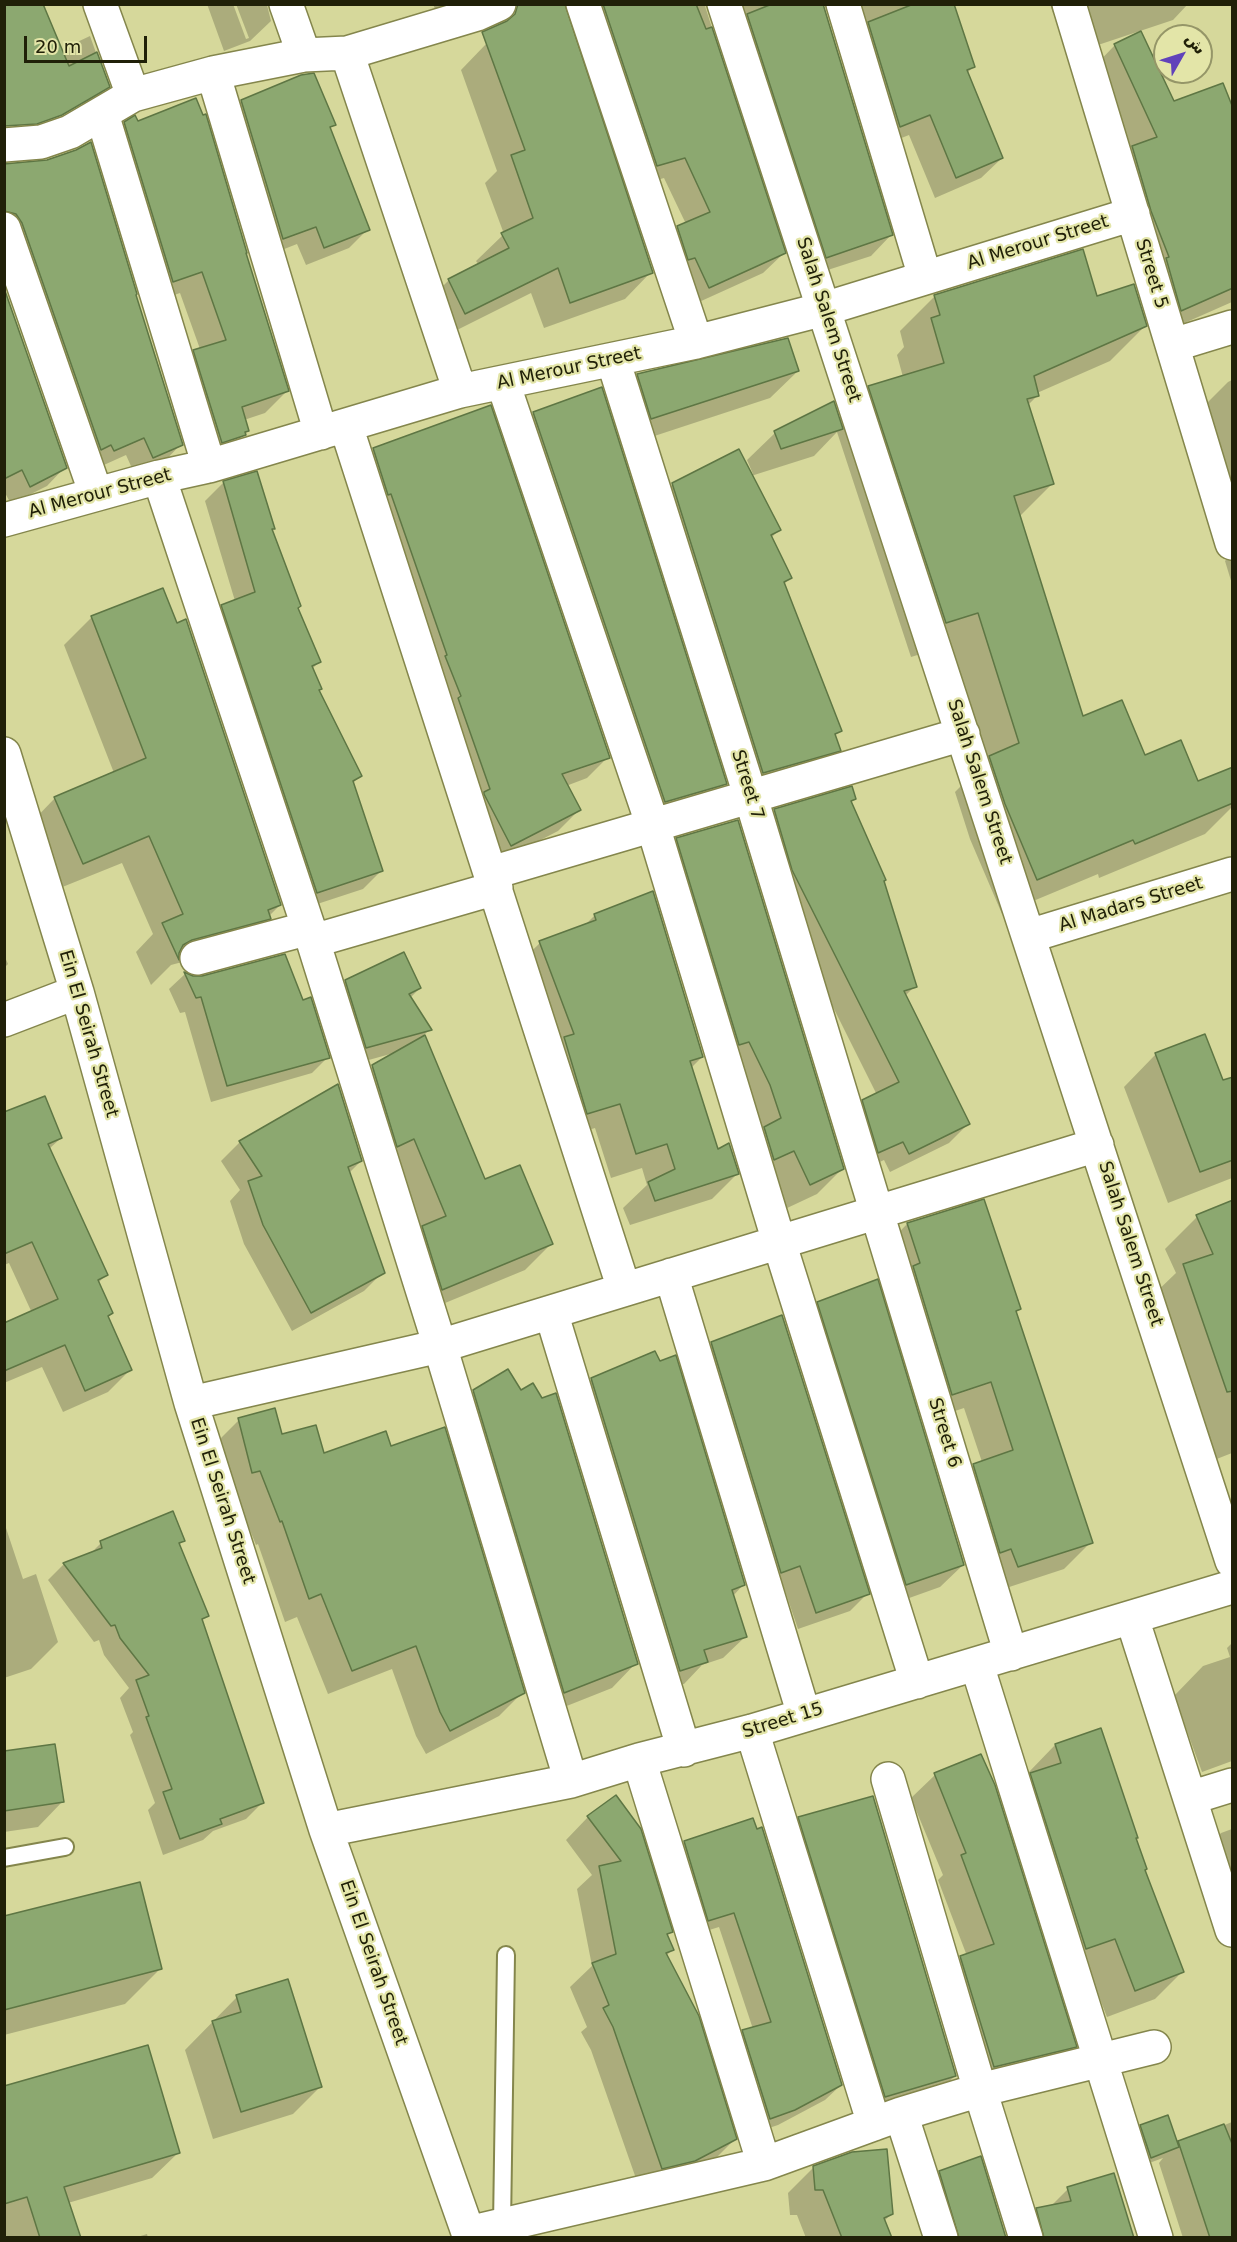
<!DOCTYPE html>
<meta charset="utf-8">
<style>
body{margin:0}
#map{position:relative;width:1237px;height:2242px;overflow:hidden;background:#d6d89b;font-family:"DejaVu Sans",Vazirmatn,sans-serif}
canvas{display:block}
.frame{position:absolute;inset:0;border:6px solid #202008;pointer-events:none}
.north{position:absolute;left:1153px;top:24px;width:60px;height:60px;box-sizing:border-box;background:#e3e5a8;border:2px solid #959668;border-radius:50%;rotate:51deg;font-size:16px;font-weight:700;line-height:24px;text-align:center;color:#202008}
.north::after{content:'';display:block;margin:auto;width:21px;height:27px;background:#6042ba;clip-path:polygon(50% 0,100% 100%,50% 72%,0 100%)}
.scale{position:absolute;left:24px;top:36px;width:123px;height:27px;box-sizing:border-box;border:3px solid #202008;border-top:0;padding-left:8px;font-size:18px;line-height:21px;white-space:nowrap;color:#202008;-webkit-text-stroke:4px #e3e5a8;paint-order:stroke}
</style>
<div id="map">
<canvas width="1237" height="2242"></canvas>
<div class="frame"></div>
<div class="north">ش</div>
<div class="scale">20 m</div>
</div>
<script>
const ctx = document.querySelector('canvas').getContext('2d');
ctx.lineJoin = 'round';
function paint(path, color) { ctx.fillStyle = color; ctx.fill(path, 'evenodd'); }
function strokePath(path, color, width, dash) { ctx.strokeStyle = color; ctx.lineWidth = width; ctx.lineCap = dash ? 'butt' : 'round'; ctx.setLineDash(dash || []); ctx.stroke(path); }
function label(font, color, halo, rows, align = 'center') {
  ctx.font = font + ' "DejaVu Sans",sans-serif'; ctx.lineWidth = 4.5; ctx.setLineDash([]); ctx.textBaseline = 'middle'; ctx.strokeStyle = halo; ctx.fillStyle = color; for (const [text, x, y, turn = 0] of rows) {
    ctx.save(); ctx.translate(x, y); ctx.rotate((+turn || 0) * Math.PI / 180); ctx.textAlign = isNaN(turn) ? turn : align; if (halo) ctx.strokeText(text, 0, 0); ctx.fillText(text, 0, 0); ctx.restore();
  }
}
const shadow = new Path2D(`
 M207,4H233L246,39L249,38L236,4H287L273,8L267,5L271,21L250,41L224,51Z
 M433,4H463L438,17Z
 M584,4H953L973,67L967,73L1002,158L981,178L935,198L909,135L879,147L836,11L824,6L891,235L871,256L806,277L716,11L705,6L784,253L763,273L688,307L657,248L678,228L686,224L664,178L636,186Z
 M1050,4H1188L1173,20L1071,54L1062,23L1053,13Z
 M90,36L108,86L99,96L84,105L63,54L73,44Z
 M487,43L651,272L625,299L544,328L531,293L439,339L423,306L449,280L479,265L476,261L504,234L485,183L497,171L461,70Z
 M1115,45L1173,102L1232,112V302L1155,336L1089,72Z
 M241,101L334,124L329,129L368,229L349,248L306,265L297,244L264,257L223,120Z
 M125,123L287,391L265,413L244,420L248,431L222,457L172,373L194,351L200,349L180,293L151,303L103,145Z
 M4,165L181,444L163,463L135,475L126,455L95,469L4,244Z
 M4,292L65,467L47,486L11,504L4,491Z
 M935,296L1096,298L1145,326L1110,361L1037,393L1038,395L1028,405L1052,484L1019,517L1082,718L1145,757L1197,783L1232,780V807L1205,834L1099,878L1098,874L1002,914L970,839L955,792L981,766L943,647L911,657L837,432L814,456L751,476L779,530L771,538L790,578L784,584L840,731L834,736L839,750L815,774L739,796L649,508L672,485L738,451L751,475L753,474L747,460L775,433L838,419L869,387L903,377L897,355L904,347L900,331Z
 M798,371L770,398L624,446L610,403L638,376Z
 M1232,380V489L1203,407L1228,382Z
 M601,389L725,784L706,802L646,820L515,432L533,413Z
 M374,450L608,757L587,778L566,786L579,810L558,831L490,866L353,471Z
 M256,473L273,528L271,531L297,609L319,662L312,669L317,691L360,776L352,784L381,871L363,889L299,910L204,624L222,606L235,601L205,501L223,483Z
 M1232,553V584L1225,561Z
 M92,617L280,905L269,916L270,918L242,946L171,965L151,985L136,952L153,934L122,863L55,890L28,826L55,798L114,773L64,645Z
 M854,799L850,803L882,882L915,986L905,996L968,1124L949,1143L890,1172L884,1160L860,1171L844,1120L863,1101L877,1095L774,889L756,829L775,811Z
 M677,839L842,1169L817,1194L785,1209L652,864Z
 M595,915L702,1057L691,1068L717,1151L737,1174L712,1199L630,1225L623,1208L647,1185L642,1168L611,1178L595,1128L562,1138L514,968L540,943L583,927Z
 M4,955L8,964L4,968Z
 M185,974L192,978L302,1003L328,1057L312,1073L211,1102L185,1012L180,1013L169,989Z
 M346,982L420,988L410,998L430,1029L424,1035L484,1181L551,1244L525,1270L416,1315L346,1093L373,1066L394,1053L347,1066L327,1001Z
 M1156,1054L1223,1082L1232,1078V1178L1168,1203L1124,1087Z
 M4,1114L61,1138L49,1149L106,1275L98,1283L112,1313L107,1318L130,1370L108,1392L63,1412L42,1367L4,1383V1327L32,1313L9,1263L4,1265Z
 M240,1142L361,1161L349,1173L383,1272L364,1291L292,1331L244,1244L230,1201L240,1190L221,1161Z
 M1232,1213V1453L1209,1462L1151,1297L1176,1273L1165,1249L1197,1217Z
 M907,1224L1019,1309L1015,1313L1091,1542L1064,1569L991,1593L947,1492L974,1465L982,1462L964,1408L925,1421L881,1251Z
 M818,1303L963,1565L940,1587L884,1607L796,1326Z
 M712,1343L868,1593L850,1611L798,1629L782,1582L763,1589L694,1361Z
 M592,1379L743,1585L733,1596L746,1636L723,1658L702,1665L684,1684L657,1692L569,1402Z
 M474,1391L521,1393L636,1663L612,1688L539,1717L449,1416Z
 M239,1420L323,1454L390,1448L523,1692L499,1716L426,1754L416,1736L392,1669L328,1694L297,1617L285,1622L258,1544L256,1545L215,1444Z
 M4,1522L23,1579L36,1574L58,1642L31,1669L4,1678Z
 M184,1540L178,1546L207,1615L201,1621L263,1802L246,1819L213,1831L203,1840L163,1855L148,1810L155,1803L130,1735L133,1732L120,1698L129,1688L104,1655L99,1640L94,1642L48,1580L64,1564L89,1555L101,1543Z
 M1232,1643V1761L1202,1772L1174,1696L1203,1666L1230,1657L1227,1648Z
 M1055,1745L1134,1839L1144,1870L1182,1972L1155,1999L1107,2017L1087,1966L1004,1802L1029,1776L1028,1773Z
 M4,1752L63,1801L38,1827L4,1832Z
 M935,1775L1075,2046L1051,2070L971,2090L937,1981L961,1958L967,1956L938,1880L943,1875L911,1798Z
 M615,1797L671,1932L666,1936L672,1950L666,1956L735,2139L712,2162L640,2190L591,2050L581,2032L587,2027L570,1987L592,1966L577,1889L592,1875L566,1840L588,1817Z
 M799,1818L955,2076L934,2096L865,2117L779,1839Z
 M752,1820L841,2085L825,2100L778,2125L754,2133L728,2047L743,2032L753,2029L719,1927L693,1935L669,1857L684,1842Z
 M1232,1829V1906L1209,1915L1192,1862L1221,1833Z
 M4,1918L160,1969L125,2004L4,2035Z
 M237,1997L320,2087L293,2114L213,2139L185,2050Z
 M4,2088L178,2153L152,2178L68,2203L79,2238H7L4,2230Z
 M1232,2122V2238H1183L1159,2163L1163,2158L1141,2166L1132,2136L1141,2127L1177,2144Z
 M814,2167L892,2214L884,2221L890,2238H806L797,2215H790L788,2193Z
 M940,2173L1005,2238H938L923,2190Z
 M1068,2189L1132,2238H1023L1020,2227L1037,2210L1050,2207Z
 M147,2234L148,2238H134Z`);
const building = new Path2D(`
 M4,4H43L69,66L97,52L110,87L62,115L37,124L4,126Z
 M518,4H565L653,273L570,303L558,268L465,314L448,279L509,248L501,233L533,218L511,155L525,150L482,32L507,21L515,14Z
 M603,4H696L706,29L712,27L786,253L709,288L695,258L688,260L677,226L710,212L685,158L657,166Z
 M772,4H823L893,235L826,258L747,14Z
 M954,4L975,67L967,70L1003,158L956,178L930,115L900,127L868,22L911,5Z
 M1141,31L1174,101L1223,83L1233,108V288L1181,311L1166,258L1169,257L1151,211L1132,146L1157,137L1114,44Z
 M314,73L336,125L330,127L370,230L324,248L316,227L283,239L241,100L301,75Z
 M196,98L203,115L206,114L247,253H246L289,391L242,407L249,431L245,432L246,435L222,443L193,350L226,340L202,272L173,282L124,122L135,115L138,121Z
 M91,142L137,294L136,295L183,445L153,458L144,438L114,451L111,445L101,450L22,223L16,214L4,211V164L47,160L76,150Z
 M1083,249L1097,296L1134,284L1147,326L1034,376L1039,396L1027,399L1054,484L1014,496L1083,716L1122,700L1145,755L1181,740L1198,781L1233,767V803L1135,844L1133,840L1037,880L1005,804L989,756L1019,743L978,613L946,623L868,386L944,363L931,318L940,315L934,295Z
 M4,288L67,468L30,487L22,470L4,479Z
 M788,338L799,371L651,419L637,374Z
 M602,387L727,784L665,802L533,412Z
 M834,401L843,429L781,449L774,431Z
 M491,405L610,758L562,774L581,810L511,846L484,794V792L490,789L458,698L461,696L445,656L447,655L391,494L388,495L373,448Z
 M739,449L781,530L771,535L792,578L784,582L842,731L835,734L841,751L763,773L672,483Z
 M257,471L275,529H272L301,606L298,608L321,662L312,666L322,689L319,690L362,776L353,781L383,871L317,893L221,605L255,592L223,481Z
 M163,588L177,623L186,619L281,905L268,910L271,919L192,940L183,945L179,953V960L162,923L183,914L149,836L83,864L54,797L146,758L91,616Z
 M852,786L856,799L851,801L886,880L884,881L917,987L904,991L970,1124L909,1154L903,1142L878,1153L862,1100L899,1082L792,870L774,809Z
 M738,820L844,1169L810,1185L794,1151L774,1160L764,1127L781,1118L770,1085L749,1042L739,1045L676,838Z
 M653,891L703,1057L690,1061L718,1149L729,1143L739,1174L655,1201L648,1182L675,1169L667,1144L636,1154L620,1104L587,1114L564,1037L574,1034L539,941L596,920L594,914Z
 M404,952L421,988L409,994L432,1030L366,1048L345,980Z
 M285,954L303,1000L311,997L330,1058L227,1086L201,997L196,998L184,972L193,976H202Z
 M1205,1034L1223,1080L1233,1077V1160L1200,1172L1155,1053Z
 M425,1035L485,1179L520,1165L553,1244L442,1290L422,1226L446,1216L414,1139L397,1147L372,1065Z
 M338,1084L362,1161L348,1167L385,1273L311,1313L263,1225L248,1181L262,1176L239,1141Z
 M45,1096L62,1138L48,1144L108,1275L98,1280L113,1313L108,1316L132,1370L85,1391L65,1345L4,1371V1323L58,1299L32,1242L4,1254V1112Z
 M984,1199L1021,1309L1016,1311L1093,1543L1018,1567L1011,1549L1000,1553L973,1464L1013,1450L991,1382L952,1395L913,1266L920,1263L907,1223Z
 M1233,1200V1391L1227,1392L1183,1264L1213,1254L1196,1215Z
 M878,1279L964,1565L906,1585L817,1302Z
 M782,1315L870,1594L816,1613L800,1566L781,1573L711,1342Z
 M655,1351L660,1361L676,1355L745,1585L732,1590L747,1637L704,1650L708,1662L680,1671L591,1378Z
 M508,1369L521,1390L533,1383L542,1398L556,1393L638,1664L564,1693L473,1390Z
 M275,1408L282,1434L316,1425L324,1453L386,1431L391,1446L445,1427L525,1693L450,1731L440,1712L416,1646L352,1671L321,1594L309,1599L282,1521L280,1522L260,1471L252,1473L238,1418Z
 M173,1511L185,1541L179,1543L209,1616L202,1619L264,1803L220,1819L222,1824L180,1839L163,1792L172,1789L146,1717L149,1716L136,1680L149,1675L120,1638L115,1625L111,1626L63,1563L102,1548L100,1541Z
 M1101,1728L1138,1838H1136L1147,1869L1145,1870L1184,1972L1135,1991L1115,1939L1086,1949L1030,1773L1061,1763L1055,1744Z
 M55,1744L64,1802L4,1811V1751Z
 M981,1754L995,1785L1077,2047L994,2067L960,1956L994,1944L961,1855L966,1853L934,1773Z
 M616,1795L641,1829L673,1932L667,1934L674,1950L666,1953L699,2016L737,2139L695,2161L662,2169L613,2027L603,2008L609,2005L592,1963L616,1954L599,1866L621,1861L587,1816Z
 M873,1796L956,2076L885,2097L798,1817Z
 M753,1818L757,1829L762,1827L842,2085L795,2110L770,2119L742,2030L771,2022L734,1913L708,1921L684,1841Z
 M140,1882L162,1969L4,2010V1916Z
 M288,1979L322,2087L241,2112L212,2021L241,2012L236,1995Z
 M148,2045L180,2153L64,2187L81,2238H40L27,2197L4,2204V2086Z
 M1168,2115L1179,2147L1151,2158L1140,2125Z
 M1224,2124L1233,2146V2238H1210L1178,2141Z
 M887,2149L893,2214L884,2218L892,2238H842L823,2190H815L813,2166L852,2152Z
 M981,2156L1006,2238H959L939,2171Z
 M1114,2173L1134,2238H1044L1036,2208L1071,2201L1067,2187Z`);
const service = new Path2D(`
 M4,1858L65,1847
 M502,2225L506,1955`);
const minor = new Path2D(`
 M100,4L133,95
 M286,4L304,55
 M583,4L696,342
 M724,4L1232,1561
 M843,4L925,277
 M1069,4L1232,543
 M347,53L460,391
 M213,73L321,433
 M102,114L209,466
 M4,145L41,142L70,132L133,95L213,73L304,55L347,53L477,14L499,4
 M4,229L96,494
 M1173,345L1232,327
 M613,360L751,798L1011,1654
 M503,383L653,826L779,1242L917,1682
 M346,426L624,1289
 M159,477L313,941L440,1346L571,1781
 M4,520L159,477L209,466L460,391L696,342L824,309L1133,214
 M4,754L77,992L191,1403L326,1830L470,2238
 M491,873L963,734
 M1029,936L1232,874
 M313,941L496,888
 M197,958L309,928
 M4,1020L77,992
 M671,1275L804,1715
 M551,1312L684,1750
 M191,1403L440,1346L1097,1145
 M1132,1618L1232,1930
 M977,1665L1156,2238
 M752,1731L874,2124
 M639,1760L764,2164
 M888,1779L980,2090L1026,2238
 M1190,1798L1232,1785
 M326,1830L571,1781L639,1760L752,1731L1232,1587
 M901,2114L941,2238
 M468,2233L764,2164L901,2114L980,2090L1154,2047`);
const streetNames = [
 ["Al Merour Street",1038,243,-17],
 ["Street 5",1151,274,73],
 ["Salah Salem Street",828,320,72],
 ["Al Merour Street",569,369,-12],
 ["Al Merour Street",100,494,-15],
 ["Salah Salem Street",979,782,72],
 ["Street 7",747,785,73],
 ["Al Madars Street",1131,905,-17],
 ["Ein El Seirah Street",88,1034,74],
 ["Salah Salem Street",1130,1244,72],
 ["Street 6",944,1433,73],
 ["Ein El Seirah Street",222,1501,72],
 ["Street 15",783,1721,-17],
 ["Ein El Seirah Street",373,1963,71]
];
paint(shadow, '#0003');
paint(building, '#8ca870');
strokePath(building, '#5e7644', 1.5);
strokePath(service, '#84864c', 20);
strokePath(minor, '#84864c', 36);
strokePath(service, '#fff', 16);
strokePath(minor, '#fff', 33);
label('18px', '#202008', '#e3e5a8', streetNames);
</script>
